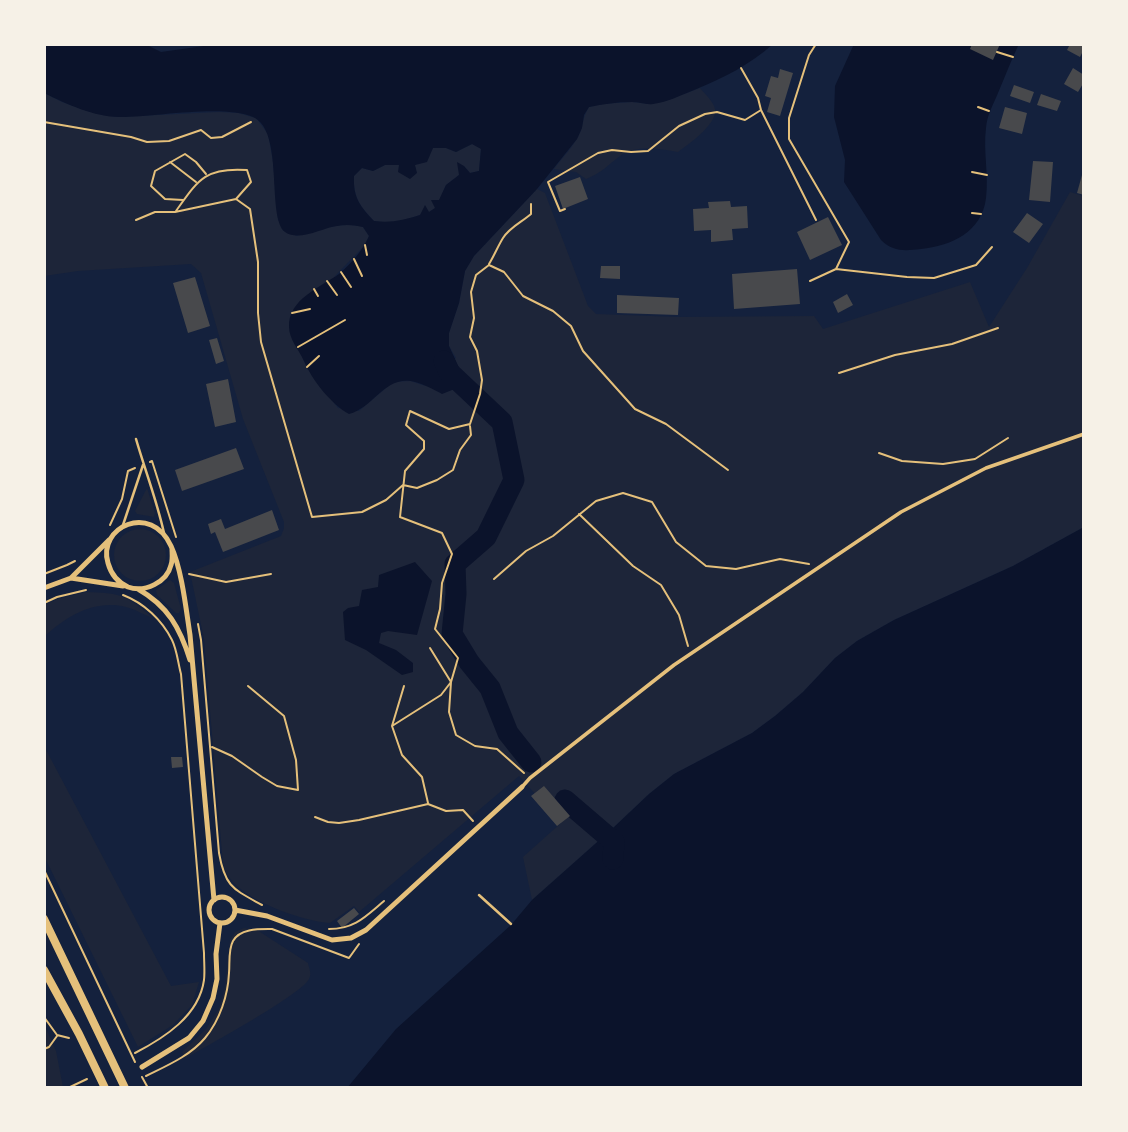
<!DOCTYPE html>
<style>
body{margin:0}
#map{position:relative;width:1128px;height:1132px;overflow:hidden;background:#14213d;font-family:Barlow,sans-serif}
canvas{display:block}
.frame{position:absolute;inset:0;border:46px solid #f6f1e7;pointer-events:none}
</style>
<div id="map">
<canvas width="1128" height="1132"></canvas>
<div class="frame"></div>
</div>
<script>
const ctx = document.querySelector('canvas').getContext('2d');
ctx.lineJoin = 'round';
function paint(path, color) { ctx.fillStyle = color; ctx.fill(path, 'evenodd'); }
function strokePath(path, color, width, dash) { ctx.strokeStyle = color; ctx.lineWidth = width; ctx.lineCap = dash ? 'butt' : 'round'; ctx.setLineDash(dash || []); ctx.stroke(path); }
const green = new Path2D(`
 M700,88C704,93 711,99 714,106C722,121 689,144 678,152C663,149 637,145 623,154C608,164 604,172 586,179L576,172L554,169C562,158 573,147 579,135C583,126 583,116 589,107L602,104L632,102L650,104L668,100Z
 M44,93L62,102L87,111L117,117L219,112L238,113L256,118L268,134L273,162L278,220L296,236C318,230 341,221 363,227L369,236L365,245L335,276L298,347L307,368L338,408L359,411L393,382L410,381L426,386L456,358L449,346V333L459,303L465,271L474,256L537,189L545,193L588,306L596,314L678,317L814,316L823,329L970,282L989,327L1027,268L1070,192L1084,196V527L1013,566L894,620L857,641L835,658L803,692L775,716L752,733L674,774L649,794L613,828L532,900L523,857L561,823L519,776L359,912L354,906L330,923C302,921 241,900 227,874C223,868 223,860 222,853L204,639L190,572L281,536L284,528V522L243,419L201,273L191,264L78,271L44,276Z
 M472,144L481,148L479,171L470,173L464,166L459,175L446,185L436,208L429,212L401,221L390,223L374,221C360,206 353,197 354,176L362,168L373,171L385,165H415L433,148H446L456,152Z
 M147,488L155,513L154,517L137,514L135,511Z
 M114 555a26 26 0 1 1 52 0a26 26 0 1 1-52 0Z
 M170,580L174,583L181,609L179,613H176L157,595L156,590Z
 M86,592C120,593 127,595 153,618C144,615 135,609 126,607C95,599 66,616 44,637V605L58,599Z
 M44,746L171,986L199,982L192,1005L173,1025L138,1047L44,856Z
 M244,928L257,930L308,963C309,969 312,973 309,979C302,994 207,1046 186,1058L182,1052L206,1029L219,1009L225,987L230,940L235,932Z
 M44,1024L56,1051L63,1087L44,1088Z`);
const water = new Path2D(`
 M44,44H145L161,52L218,44L331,45L773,44C750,65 723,78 694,90C681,95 668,102 653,104C646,105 639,102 632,102C617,102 603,104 589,107L584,115L582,128L577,139L537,189L474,256L465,271L459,303L449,333V346L462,374L457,388L442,394C433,389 422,383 411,381C384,377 374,407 349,414C331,404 312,380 304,361C299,350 289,339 289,327C288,299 321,287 339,274C351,264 363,250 369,236L363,227C354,225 346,224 337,226C322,228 299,242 285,232C266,217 285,131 253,117C223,104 155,117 120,117C94,117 67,104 44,93ZM472,144L481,149L479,171L470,173L464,166L457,162L459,175L446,185L439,200H431L435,208L429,212L425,205L420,215C404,220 392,223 374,221C360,206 353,198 354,176L362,168L373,171L385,165H399L398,172L410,179L417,173L415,165L427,162L433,148H446L456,152Z
 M854,44H1019C1011,60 1005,77 998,93C993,105 987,115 986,128C983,151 989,175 986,198C982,232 951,246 921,249C905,251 893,252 881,240L844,182L845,160L834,117L835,86Z
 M1084,527V1088H347L396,1029L511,925L532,900L613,828L649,794L674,774L752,733L775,716L803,692L835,658L857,641L894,620L1013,566Z
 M415,562L432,581L417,635L388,631L381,633L379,643L396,650L413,663V672L402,675L366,650L345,640L343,612L348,608L359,606L362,590L378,587L379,575Z`);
const river = new Path2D(`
 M444,361L449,372L502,422L514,480L486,537L455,564L456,594L452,634L469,662L490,688L508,733L531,762
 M565,800L614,842L613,859`);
const building = new Path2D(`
 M972,44H1000L993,60L970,49Z
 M1070,44H1084V49L1080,57L1067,50Z
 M1073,68L1084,75V82L1078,92L1064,84Z
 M780,69L793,73L780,116L767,112L771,98L765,96L771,76L778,78Z
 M1014,85L1034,92L1030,103L1010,96Z
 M1041,94L1061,101L1057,111L1037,105Z
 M1005,107L1027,113L1022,134L999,128Z
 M1033,161L1053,162L1050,202L1029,200Z
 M1082,175L1084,176V195L1077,193Z
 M580,177L588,199L563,209L555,186Z
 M730,201L731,207L747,206L748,228L732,229L733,240L711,242V230L694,231L693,209L709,208L708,202Z
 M1027,213L1043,224L1029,243L1013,232Z
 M828,217L842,245L810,260L797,232Z
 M601,266H620V279L600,278Z
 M797,269L800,304L734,309L732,274Z
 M195,277L210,326L188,333L173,283Z
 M847,294L853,305L838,313L833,302Z
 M617,295L679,298L678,315L617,313Z
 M217,338L224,361L216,364L209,340Z
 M228,379L236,422L215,427L206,384Z
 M236,448L244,469L182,491L175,470Z
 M272,510L279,530L223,552L215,532L211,534L208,524L221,519L225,529Z
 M171,757H182L183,767L172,768Z
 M544,786L570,816L557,826L531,796Z
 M354,908L359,914L342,928L337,921Z`);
const path = new Path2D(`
 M997,52L1013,57
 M741,68L758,98L761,110L816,220
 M978,107L989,111
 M44,122L131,137L147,142L169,141L201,130L211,138L222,137L251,122
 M170,162L196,182
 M972,172L987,175
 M183,200L165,199L151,186L155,171L185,154L196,162L206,174
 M565,209L560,211L548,182L598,153L612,150L631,152L648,151L679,126L705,114L717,112L745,120L761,110
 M176,211C198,180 205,167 247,170L251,182L236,199
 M972,213L981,214
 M136,220L155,212H175L236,199L250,209L258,262V313L261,342L312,517L362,512L386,500L403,485L417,488L437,480L453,470L460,450L471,435L470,426
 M365,245L367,255
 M354,259L362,276
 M489,264C494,256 498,246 503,238C510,227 522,222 531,214V204
 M836,269L907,277L934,278L976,265L992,247
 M341,272L351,287
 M327,281L337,295
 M810,281L836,269L849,242L789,139V118L809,55L816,44
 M314,289L318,296
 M292,313L310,309
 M298,347L345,320
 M307,367L319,356
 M839,373L895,355L952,344L998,328
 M879,453L902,461L943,464L975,459L1008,438
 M150,462L152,461L176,537
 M579,514L633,566L661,585L679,615L688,646
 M110,525L122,499L128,471L135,468
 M44,574L67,565L75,561
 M189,574L226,582L271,574
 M494,579L526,551L553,536L596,501L623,493L652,502L676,542L706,566L736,569L780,559L809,564
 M123,595C144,603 162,620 172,640C177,650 178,663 181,674L204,953C204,962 205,971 204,980C199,1016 164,1038 135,1053
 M44,603L57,597L86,590
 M198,624L201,640L219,853C225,887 233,889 262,905
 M430,648L451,682L449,712L456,735L475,746L497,749L524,773
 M404,686L392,726L402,755L422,777L428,803
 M392,726L441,695L451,682L458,658L435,629L440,609L442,583L452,554L442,533L400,517L405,471L424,449V441L406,425L410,411L449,429L470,424L480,394L482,380L477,351L470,337L474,318L471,292L476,275L489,265L504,272L523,296L553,311L571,326L583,351L635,409L666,424L728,470
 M212,747L232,756L262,777L277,786L298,790L296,760L284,716L248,686
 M315,817L328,822L339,823L359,820L428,804L446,811L463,810L473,821
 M44,870L135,1062
 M329,929C355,929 366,916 384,901
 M44,1017L57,1035L69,1038
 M44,1049L49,1047L57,1036
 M146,1076C166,1066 190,1056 205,1038C220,1020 228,995 229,973C230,963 228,950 233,941C240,928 260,929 272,929L349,958L359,944
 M142,1077L148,1088
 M68,1088L87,1079`);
const service = new Path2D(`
 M136,439C145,470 157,501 164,533
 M122,528L143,465
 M479,895L511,924`);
const pedestrian = new Path2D(`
 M522,787L530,778L674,665L901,512L986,468L1084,434`);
const minor = new Path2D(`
 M172,549C172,553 173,560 171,565C167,582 145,593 128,587C117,582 111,574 108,563C97,527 151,502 171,546C182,570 186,609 190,635L214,900
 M71,578L123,586
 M44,588L71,578L109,540
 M138,589C168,606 180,628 190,660
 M209 910a13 13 0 1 1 26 0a13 13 0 1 1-26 0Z
 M235,910L267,916L332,940L351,938L366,930L522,787
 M142,1067L189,1038L203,1021L213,998L217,979L216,954L220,923`);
const primary = new Path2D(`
 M44,919L125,1088
 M44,970L79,1034L105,1088`);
paint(green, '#1d2539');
paint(water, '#0b132b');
strokePath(river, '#0b132b', 21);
paint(building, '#48494c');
strokePath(path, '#e5c07b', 2);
strokePath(service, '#e5c07b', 2.5);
strokePath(pedestrian, '#e5c07b', 3.5);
strokePath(minor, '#e5c07b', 5);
strokePath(primary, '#e5c07b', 8);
</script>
